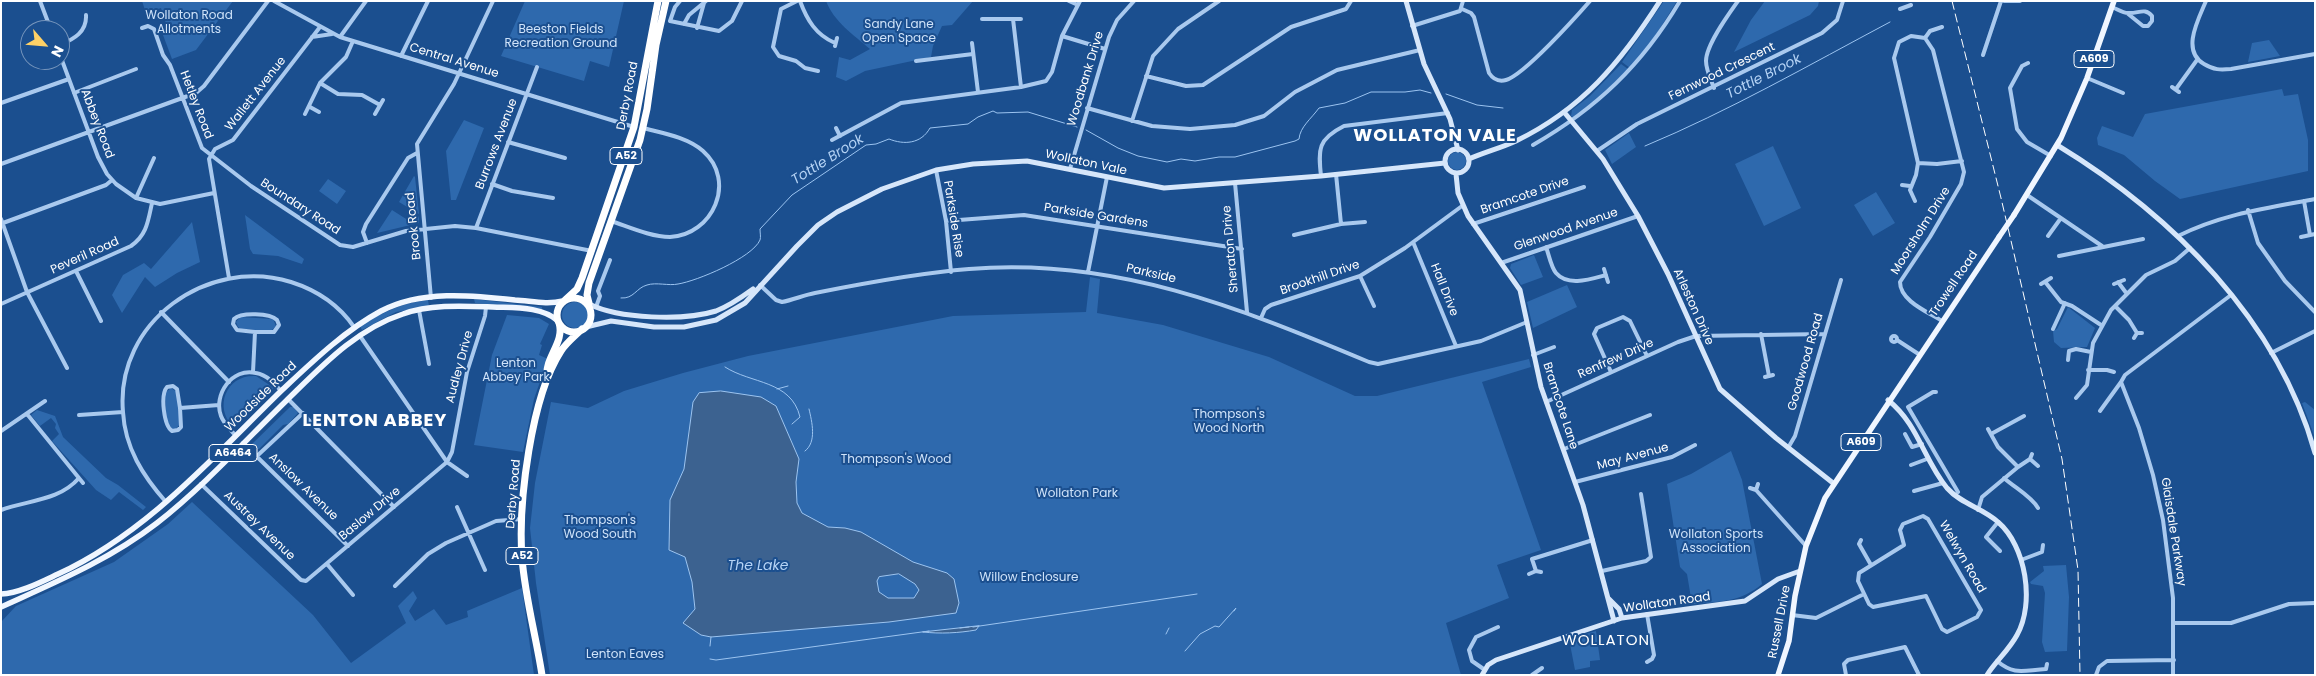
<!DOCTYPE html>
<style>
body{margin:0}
#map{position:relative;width:2316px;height:676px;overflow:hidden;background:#1b4f8f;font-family:Poppins,sans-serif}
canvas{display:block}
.frame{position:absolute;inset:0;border:2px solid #fff;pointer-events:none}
.north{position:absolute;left:20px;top:20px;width:50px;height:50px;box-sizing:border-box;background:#1b4f8f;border:1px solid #7695bc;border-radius:50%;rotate:117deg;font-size:14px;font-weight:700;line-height:20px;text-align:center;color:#fff}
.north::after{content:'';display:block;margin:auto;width:18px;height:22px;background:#ffd166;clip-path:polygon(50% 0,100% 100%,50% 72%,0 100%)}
</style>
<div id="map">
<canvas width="2316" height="676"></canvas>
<div class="frame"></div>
<div class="north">N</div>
</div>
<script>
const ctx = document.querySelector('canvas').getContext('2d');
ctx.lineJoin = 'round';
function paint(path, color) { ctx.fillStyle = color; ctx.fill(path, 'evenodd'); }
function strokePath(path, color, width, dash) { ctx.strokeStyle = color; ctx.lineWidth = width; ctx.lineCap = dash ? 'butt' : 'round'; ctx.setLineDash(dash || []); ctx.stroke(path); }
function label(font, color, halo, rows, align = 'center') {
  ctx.font = font + ' Poppins,sans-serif'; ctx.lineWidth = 4; ctx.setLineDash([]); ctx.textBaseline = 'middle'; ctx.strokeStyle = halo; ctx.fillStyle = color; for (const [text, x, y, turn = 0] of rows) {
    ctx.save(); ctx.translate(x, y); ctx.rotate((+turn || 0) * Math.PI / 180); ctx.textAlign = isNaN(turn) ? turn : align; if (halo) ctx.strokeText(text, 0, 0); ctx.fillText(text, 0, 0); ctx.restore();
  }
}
const green = new Path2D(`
 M142,1H233L196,50L172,59L163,35L169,33L161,8L146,13Z
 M525,1H624L609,67L590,61L584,81L501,56Z
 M826,1H973L952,25L942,26L933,46L931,57L865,71L846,81L836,77L839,57L850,60L870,49C854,35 834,22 826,1Z
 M1664,1H1677L1654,38L1630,68L1622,62Z
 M1765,1H1819L1818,6L1810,15L1734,52L1751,20Z
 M2269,40L2280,56L2248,62L2252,43Z
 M1621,64L1628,69L1601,96L1573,117L1571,116L1572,110L1590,96Z
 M2282,89L2284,96L2298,94L2308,140V171L2180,199L2155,181L2124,155L2098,145L2097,138L2102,126L2133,137L2145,114Z
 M464,120L484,128L456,200H451L446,151Z
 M1629,133L1636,147L1612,164L1605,150Z
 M1773,146L1801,208L1764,226L1735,164Z
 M1448 161a9 9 0 1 1 18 0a9 9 0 1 1-18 0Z
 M414,176L415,177L419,214L399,202Z
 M328,179L346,191L337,204L319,191Z
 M1876,192L1895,223L1873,236L1854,205Z
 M392,210L414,224L419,216V223L377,233Z
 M245,215L304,259L302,264L278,256L253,254L250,249Z
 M192,222L200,262L177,273L155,287L145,277L122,313L112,295L123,275L144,263L151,269Z
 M1534,255L1543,277L1521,285L1510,268L1511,264Z
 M1090,277L1100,279L1097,313L1163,325L1269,357L1355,396H1377L1529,359L1531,367L1482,382L1541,550L1497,565L1509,598L1446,623L1461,675H550L536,583L530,528L535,483L551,402L588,408L624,391L683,373L748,356L953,316L1086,312Z
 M1567,285L1577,307L1533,328L1527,302Z
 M474,299L542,307V309L475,303Z
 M428,300L429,306L396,312L362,330L360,326C382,312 402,303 428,300Z
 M562 315a13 13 0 1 1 26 0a13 13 0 1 1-26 0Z
 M2068,307L2095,328L2087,347L2061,348L2054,342L2053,331L2057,329Z
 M507,315L539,318L549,324L540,344L542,345L539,355L548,359L534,399L523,452L474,445L492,355Z
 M240,317L273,319L276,326L271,331L241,329L238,327L236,322Z
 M256,376L274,388L233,427C213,406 227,374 256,376Z
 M171,388L177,392L180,424L176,429H172L167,425L165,393Z
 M2305,402L2315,410V438L2302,403Z
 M290,407H294L298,413L288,424L283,425L259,449H255L252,444Z
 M37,410L55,416L63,437L106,478L118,485L146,507L143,510L119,492L111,500L96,490L52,441L59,434L55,428L56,424L51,418L40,426L31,415Z
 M1731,451L1742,480L1762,584C1741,602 1719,602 1692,604L1687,574L1680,567L1667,484L1691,474Z
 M192,502L313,615L351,663L406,623L398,606L413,591L417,598L409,611L415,621L434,609L446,625L468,617L467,611L522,588L534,675H1V622L16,606L114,562L168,524Z
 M2066,565L2069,597L2067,651L2045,652L2042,642L2045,593L2043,586L2031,584L2030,582L2044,571L2043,566Z
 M1596,631L1600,660L1590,661V667L1575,670L1569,639Z`);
const water = new Path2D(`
 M721,391L761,397L776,406L799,459L796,482L797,503L802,513L828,527L845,528L861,532L913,562L947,573L954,579L959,603L956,613L889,622L711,637L701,635L683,623L695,609L692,582L685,557L669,550L670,500L684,469L693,402L699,393ZM899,574L915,584L919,590L914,598H888L879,592L877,581L879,577Z
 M979,626L976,630C959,633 940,634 923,632Z`);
const stream = new Path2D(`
 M1446,94L1477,105L1503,108
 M1086,130L1118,148L1138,156L1167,162L1181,159L1195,161L1219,157H1235L1295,141L1299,139C1300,127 1311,119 1319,108L1345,103L1371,92H1405L1420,90L1431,93
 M1645,146C1729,111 1809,65 1890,22
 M621,298C634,299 636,288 647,285C656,282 669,286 678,284C697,281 752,258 760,240C761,237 760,233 760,229L792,195L866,145L876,144L889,139C904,145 921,144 930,128L968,124L978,117L993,111L997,113L1028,112L1077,127
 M725,367C751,384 791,380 800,417L792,424
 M777,389L788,386
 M805,451C817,442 812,422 809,409
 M973,627L1197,594
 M960,628L969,627
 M1166,634L1169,628
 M710,646L711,637
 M1185,651L1200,634L1215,626L1219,627L1236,608L1234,611
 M710,659L716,660L929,631`);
const street = new Path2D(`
 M40,1L51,30
 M274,1L340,37L634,127
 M680,1L675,7L670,21L719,31L732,21L742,1
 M797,1L781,9L773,47L779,56L796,61L805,68L818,71
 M800,1C807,20 816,35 835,43
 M1069,1L1078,5
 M2004,1H2020
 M2206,1C2198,20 2181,51 2204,64C2214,70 2220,70 2231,69L2315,54
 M2112,7C2117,9 2123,13 2128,13C2138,14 2145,7 2152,16V21L2148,26H2143L2127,13
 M1462,9L1471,13L1474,17L1489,73C1493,79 1499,82 1506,80C1524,75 1576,17 1590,1
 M1900,9L1911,5
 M982,19H1021
 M1013,19L1021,87
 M684,24L689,15L706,1
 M1412,26L1460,11L1463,1
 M142,28L148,26L154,29L163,55L170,65L202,148L251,186L340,245L353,247L406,231L455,226L476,228L592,251
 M697,28L704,3
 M1062,36L1105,49
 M312,37L332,34
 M340,37L366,1
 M1925,38L1930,31L1942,27
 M972,43L978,92
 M60,45C74,39 87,32 86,15
 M835,46L837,38
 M60,55L98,157L107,174L116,184L136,198L160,204L214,193
 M1983,55L2001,1
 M401,56L428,1
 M916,61L973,54
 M2028,63L2022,66L2010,88L2017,129L2027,142L2051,156
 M1146,76L1186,86L1203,85L1291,27L1346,9L1351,1
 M2087,78L2123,93
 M320,83L338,94L362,95L380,105
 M2172,87L2179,92
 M1714,88C1711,80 1706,70 1706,61C1706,45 1728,15 1738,1
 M2176,89L2197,60
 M74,93L136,69
 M1,103L69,79
 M310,107L319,112
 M1087,108L1152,126L1190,129L1235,125L1264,116L1295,92L1337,70L1420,50
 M305,114L320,83L346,57L353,41
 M375,114L383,100
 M1132,121L1153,56L1178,29L1219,1
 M836,128L840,136
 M832,140L901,103L1021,87L1046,81L1052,72L1062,36L1080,1
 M508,142L565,158
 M1533,145C1597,108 1642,65 1680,1
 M1597,151L1637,124L1822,33L1837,20L1843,1
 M1918,163L1937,164L1962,161
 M1,164L196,93L204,86L268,1
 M1070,169L1109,37L1117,20L1134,1
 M936,170L946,221L951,272
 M1336,174L1341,224
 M1321,176C1318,149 1318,139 1344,126L1448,113
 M1235,183L1247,312
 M492,184L512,191L553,198
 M1902,185L1910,186
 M2027,195L2102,246
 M136,198L154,158
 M1915,201L1910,190L1916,175L1918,163L1894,58L1899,42L1911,36L1925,38L1933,50L1964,172L1961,184L1930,237L1900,282C1900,301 1928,312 1942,321
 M2304,201L2310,235
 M2248,210L2258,243L2285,281L2315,312
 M1,219L27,292L67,368
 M611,221C629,227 651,237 670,237C713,235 737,181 703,151C687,137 662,133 643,128
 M946,221L1024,215L1242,249
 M3,223L106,185L112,180
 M1473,224L1584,187
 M476,228L537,67
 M1294,235L1341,224L1365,222
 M2048,236L2061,218
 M2178,236C2222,214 2267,208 2315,199
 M2301,237L2315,234
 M1413,242L1456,346
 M367,243L363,232L366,224L408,158L417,153
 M1546,247C1549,255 1551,267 1556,273C1568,287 1591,279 1606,275
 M2059,256L2143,239
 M1501,263L1638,216
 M1604,269L1608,282
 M76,271L101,321
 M1088,272L1107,177
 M1360,276L1374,306
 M229,278L209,159L215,149L233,140L320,27
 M2118,282L2127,294
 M2046,283L2061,302L2072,306L2101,325
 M2041,284L2051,278
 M2114,284L2124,280
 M760,285L776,300L782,302C793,300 804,295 815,293C865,283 918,273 969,269C1114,257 1238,307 1369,362L1378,364L1481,341L1527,322
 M431,298L417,144L454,84L493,1
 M1,304L131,246C147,235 148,221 152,203
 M2115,306L2129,320L2137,333
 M596,307L600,296L598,291L610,260
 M419,310L429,364
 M161,312L229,382
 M1261,318L1265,309L1271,305L1360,276L1405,248L1462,206
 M2053,329L2065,303
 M1761,334L1769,376
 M360,336L447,462L467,476
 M1891 339a3 3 0 1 1 6 0a3 3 0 1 1-6 0Z
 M2134,338L2137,333H2142
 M1897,340L1920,355
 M2271,353L2315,331
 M1533,355L1554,347
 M2068,360L2069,351L2076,349L2091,352
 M2088,370H2107L2114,372
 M253,372L255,332L237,330L233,324L234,319C241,312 270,313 277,320L279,325L274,332H255
 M1611,372L1594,334L1597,328L1623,317L1630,321L1647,356
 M1765,377L1773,375
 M1936,392H1933L1908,407L1958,492
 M2076,398L2087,385L2093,343L2111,310L2146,275L2175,261L2190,248
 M288,399L394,507
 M1546,402L1678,342L1696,336L1825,334
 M180,408L177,389L173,386L167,387C160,395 164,426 172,431L178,430L181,427L180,408L219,405
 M2100,411L2121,382
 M27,414L83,483
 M79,415L123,412
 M1,431L45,401
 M1905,434L1912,447L1922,444
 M1991,434L2024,416
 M235,435C230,429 224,424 221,416C213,395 232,367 256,373C267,375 274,383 281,391
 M243,443L348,546
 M1788,448L1795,436L1841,280
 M1564,449L1650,415
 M257,456L303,413
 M2030,459L2038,466
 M1911,465L1927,459
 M2018,467L2030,459L2032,454
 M2004,478C2015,488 2031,496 2038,508
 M1575,482L1672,457L1695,445
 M201,484L301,580L306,581L447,462L452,452L467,372L485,316L486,307
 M1750,488L1756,490L1758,484
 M1756,490L1806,546
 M1914,491L1943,483
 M166,502C143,476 125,448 123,412C115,322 208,256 291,282C316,290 339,305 354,327
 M457,507L485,570
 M1,510C28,500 59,501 79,478
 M1978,510L1982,497L2018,467L1998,447L1988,429
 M1923,516L1928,519L1981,610L1977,617L1947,632L1942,629L1926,596L1873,607L1869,604L1858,581L1859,573L1904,545L1900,530L1903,524Z
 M1998,522L1986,537L2000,551
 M1861,540L1859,544L1871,565
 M2021,560L2042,552L2043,545
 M327,564L353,595
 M1536,571L1532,559L1593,540
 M1602,571L1646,561L1651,557L1641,494
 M1529,574L1536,571L1541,572
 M395,586L428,554L446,543L496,521L522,519
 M1792,615L1816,618L1864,594
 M2174,623H2231L2289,604L2315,603
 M1997,661C2015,676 2024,670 2046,669L2047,664
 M1647,662L1652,659L1654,655L1647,614
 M1485,670L1472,661L1469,650L1476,637L1498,627
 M1532,675L1542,668
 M1846,675L1844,664L1848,660L1905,647L1919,675
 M2096,675L2099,667L2107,661L2174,660
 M2173,675V598L2163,520L2153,475L2139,428L2121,382L2125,375L2231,295`);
const secondary = new Path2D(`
 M1406,1L1424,64L1450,119L1458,150
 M1564,112L1603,159L1638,216L1668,274L1720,389L1776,438L1833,483
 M2057,145C2172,215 2278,320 2315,453
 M1445 161a12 12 0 1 1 24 0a12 12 0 1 1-24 0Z
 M1469,159C1485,152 1501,148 1516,141C1582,109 1621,62 1660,1
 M1456,174L1458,193L1468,216L1520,290L1541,387L1583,505L1614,621
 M589,304C619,319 684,321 716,311C729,306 742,297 753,289
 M586,327L611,321L654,327H684L716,320L745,303L797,246L818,225L837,212L882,189L936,170L973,164L1027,161L1164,188L1321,176L1445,163
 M1888,400C1919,425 1923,459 1947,488C1961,504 1983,508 1998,522C2026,546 2035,603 2017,635C2009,650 1996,661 1987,675
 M1609,599L1619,609L1622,618
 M1482,675L1488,665L1496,660L1622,618L1745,601L1778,579L1800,571`);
const primary = new Path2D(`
 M2014,215L2061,138L2087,78L2114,1
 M1,594C20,593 41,582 58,574C147,533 212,458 281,391C312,362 344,331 381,311C421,290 471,295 515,300C532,301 546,305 563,301
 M1,607C56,582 109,560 157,523C203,487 244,442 286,401C320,368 356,329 403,314C430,304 464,306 493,307C513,308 542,306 558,321
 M1778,675L1789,641L1795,596L1806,546L1825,498L1999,237`);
const highway = new Path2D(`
 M557 315a17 17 0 1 1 34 0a17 17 0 1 1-34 0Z
 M565,300L577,289L582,278L634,127L658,1
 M589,303L587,295L589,283L640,140L647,109L656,45L666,1
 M547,376C545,357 565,342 559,323
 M542,675C536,636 525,597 522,558C518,503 531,397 561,351C566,343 575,336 582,329`);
const rail = new Path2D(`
 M1952,1L2001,198L2062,459L2078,570L2080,675`);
const primaryBridge = new Path2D(`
 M1999,237L2014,215`);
const shields = [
 [2094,59,40],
 [626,156,32],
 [1861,442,40],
 [233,453,48],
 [522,556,32]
];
const shieldNames = [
 ["A609",2094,59],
 ["A52",626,156],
 ["A609",1861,442],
 ["A6464",233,453],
 ["A52",522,556]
];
const parkNames = [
 ["Wollaton Road",189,16],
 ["Allotments",189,30],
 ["Sandy Lane",899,25],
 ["Open Space",899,39],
 ["Beeston Fields",561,30],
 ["Recreation Ground",561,44],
 ["Lenton",516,364],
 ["Abbey Park",516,378],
 ["Thompson's",1229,415],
 ["Wood North",1229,429],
 ["Thompson's Wood",896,460],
 ["Wollaton Park",1077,494],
 ["Thompson's",600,521],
 ["Wood South",600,535],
 ["Wollaton Sports",1716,535],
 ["Association",1716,549],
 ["Willow Enclosure",1029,578],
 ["Lenton Eaves",625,655]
];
const streetNames = [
 ["Central Avenue",454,61,17],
 ["Fernwood Crescent",1722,72,-26],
 ["Woodbank Drive",1086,79,-73],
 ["Wallett Avenue",256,94,-52],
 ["Derby Road",628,96,-79],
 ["Hetley Road",196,105,69],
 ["Abbey Road",97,124,69],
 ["Burrows Avenue",497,144,-69],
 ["Wollaton Vale",1086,163,12],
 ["Bramcote Drive",1525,196,-19],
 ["Boundary Road",300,207,33],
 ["Parkside Gardens",1096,216,9],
 ["Parkside Rise",953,219,81],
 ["Brook Road",414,226,-96],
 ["Glenwood Avenue",1566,230,-19],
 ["Moorsholm Drive",1921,231,-58],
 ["Sheraton Drive",1231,249,-95],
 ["Peveril Road",85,256,-24],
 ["Parkside",1151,274,13],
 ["Brookhill Drive",1320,278,-19],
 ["Trowell Road",1954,284,-56],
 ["Hall Drive",1444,290,68],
 ["Arleston Drive",1693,307,66],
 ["Renfrew Drive",1616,359,-24],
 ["Goodwood Road",1806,362,-74],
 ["Audley Drive",460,367,-75],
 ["Woodside Road",261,397,-44],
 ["Bramcote Lane",1560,406,72],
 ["May Avenue",1633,457,-15],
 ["Anslow Avenue",303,487,44],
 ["Derby Road",514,494,-85],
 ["Baslow Drive",370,514,-40],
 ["Austrey Avenue",259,526,44],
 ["Glaisdale Parkway",2173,532,81],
 ["Welwyn Road",1962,557,60],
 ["Wollaton Road",1667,603,-8],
 ["Russell Drive",1780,622,-79]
];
const waterNames = [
 ["Tottle Brook",1764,77,-27],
 ["Tottle Brook",828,160,-32],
 ["The Lake",758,566]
];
const quarterNames = [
 ["WOLLATON",1606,641]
];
const districtNames = [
 ["WOLLATON VALE",1435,136],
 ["LENTON ABBEY",375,421]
];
paint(green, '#2e69ad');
paint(water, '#3c6290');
strokePath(water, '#9cc4f0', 1);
strokePath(stream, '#9cc4f0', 1);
strokePath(street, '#a9c9ee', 4);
strokePath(secondary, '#d6e6fa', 5);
strokePath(primary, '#f0f6ff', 5.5);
strokePath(highway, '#fff', 7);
strokePath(rail, '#fff', 1, [9, 4]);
strokePath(primaryBridge, '#f0f6ff', 5.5);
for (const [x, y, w] of shields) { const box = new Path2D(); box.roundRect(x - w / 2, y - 8.5, w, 17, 4); ctx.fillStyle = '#1b4f8f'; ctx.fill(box); strokePath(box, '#fff', 1); }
label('bold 11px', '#fff', null, shieldNames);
label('12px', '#cfe3fa', '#1b4f8f', parkNames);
label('12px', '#fff', '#1b4f8f', streetNames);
label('italic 14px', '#b5d3f5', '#1b4f8f', waterNames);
ctx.letterSpacing = '1px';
label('15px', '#fff', '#1b4f8f', quarterNames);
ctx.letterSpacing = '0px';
ctx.letterSpacing = '1px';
label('bold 18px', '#fff', '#1b4f8f', districtNames);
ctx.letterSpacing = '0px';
</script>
